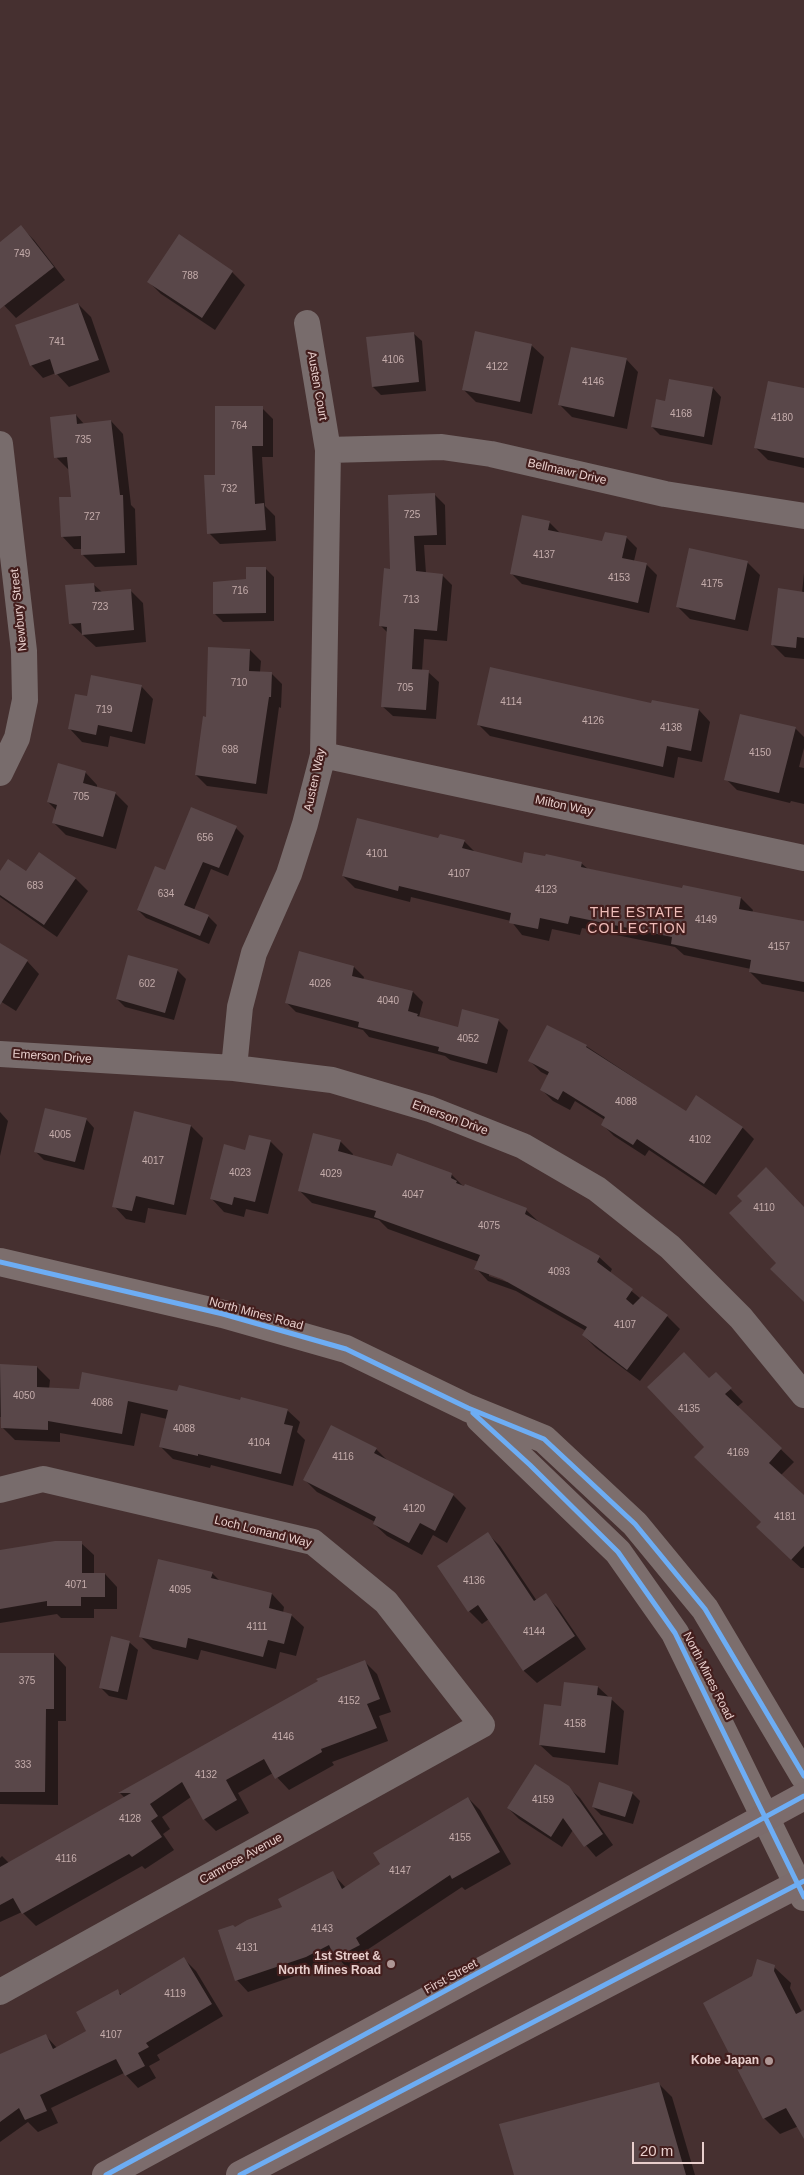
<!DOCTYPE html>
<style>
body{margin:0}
#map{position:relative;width:804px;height:2175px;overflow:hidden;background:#463030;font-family:Helvetica,sans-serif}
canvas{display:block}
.scale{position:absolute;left:632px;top:2142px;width:72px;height:22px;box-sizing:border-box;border:2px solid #e8cecc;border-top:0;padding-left:6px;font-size:15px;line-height:18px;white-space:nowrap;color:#e8cecc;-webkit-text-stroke:4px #431e1d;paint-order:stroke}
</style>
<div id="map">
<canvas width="804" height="2175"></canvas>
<div class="scale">20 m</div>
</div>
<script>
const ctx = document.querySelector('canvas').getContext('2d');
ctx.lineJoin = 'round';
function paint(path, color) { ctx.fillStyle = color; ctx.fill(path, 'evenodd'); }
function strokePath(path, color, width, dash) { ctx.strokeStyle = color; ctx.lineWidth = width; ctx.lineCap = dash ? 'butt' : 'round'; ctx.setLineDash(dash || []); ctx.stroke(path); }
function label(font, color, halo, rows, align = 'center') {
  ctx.font = font + ' Helvetica,sans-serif'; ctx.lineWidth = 4.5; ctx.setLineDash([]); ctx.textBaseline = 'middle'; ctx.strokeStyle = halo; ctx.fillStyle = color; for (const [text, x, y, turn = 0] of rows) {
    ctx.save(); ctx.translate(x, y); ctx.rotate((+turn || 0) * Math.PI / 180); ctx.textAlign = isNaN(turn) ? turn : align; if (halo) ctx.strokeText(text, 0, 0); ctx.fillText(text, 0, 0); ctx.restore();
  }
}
const shadow = new Path2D(`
 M21,227L34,240L65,280L16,318L0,301V244Z
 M179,236L232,272L245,285L215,330L161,294L149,282Z
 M78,304L91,317L110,372L69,387L56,373L43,378L31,365Z
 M413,333L422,341L426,391L381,395L373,387Z
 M531,345L544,357L532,414L476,402L464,390Z
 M626,359L638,372L627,429L572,417L560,405Z
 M670,381L713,388L721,397L712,445L660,435L652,427L666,402Z
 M804,390V468L768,460L756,448Z
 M262,408L273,419V457H262L265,506L275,516L276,541L220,544L209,533L217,476Z
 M76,415L84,424L111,421L123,434L131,505L135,509L137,565L95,567L82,554V549H74L62,536L72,498L69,470L56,457Z
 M435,495L445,505L446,545H424L426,573L442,575L452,585L447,641L424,639L422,671L428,672L439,682L436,719L393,716L382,706L388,633L380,625L391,570Z
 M549,522L560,533L603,543L626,537L637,548L634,561L646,564L657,575L649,613L522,584L511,573Z
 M747,562L760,575L748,631L690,619L678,607Z
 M265,568L274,577V621L223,622L215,614L248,581Z
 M804,573V659L785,657L772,644L802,593Z
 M93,584L102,592L130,590L143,603L146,642L96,647L70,623Z
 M250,650L261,661L260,672L271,673L282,684L281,708L279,707L267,794L207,786L196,775L207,718Z
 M141,686L153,699L145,744L110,736L108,747L82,742L70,729L88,698Z
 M653,701L699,710L710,722L702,762L678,757L674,778L490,736L479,725L652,704Z
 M795,728L804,737V748L799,767L804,768V804L791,801L790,803L737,790L726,779Z
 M85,772L97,785V788L115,793L128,806L116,849L66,835L53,822L57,811L48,802Z
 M236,828L244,836L228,876L211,869L194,910L208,916L217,925L209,944L146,918L138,910L166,872Z
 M439,840L464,841L476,853L523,865L581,863L588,869L683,889L684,886L741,898L753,910L752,913L804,923V992L762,984L750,972L751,969L684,955L675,947L582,928L580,935L552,929L549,941L522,935L511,921L411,897L410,902L355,888L343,876Z
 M0,873H26L76,879L88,891L57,937L0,897Z
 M0,945L27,961L39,974L16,1011L0,1001Z
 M354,967L364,977L363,980L413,992L423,1002L419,1017L459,1028L498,1020L508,1030L497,1073L450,1060L445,1056L369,1037L363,1030L296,1012L286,1002Z
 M177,970L186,979L174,1020L125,1007L117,999Z
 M586,1046L686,1112L742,1127L754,1139L716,1195L649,1150L645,1156L614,1136L602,1124L605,1120L575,1101L570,1110L553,1101L542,1090L549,1076L541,1072L530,1061Z
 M0,1112L8,1121L0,1156Z
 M86,1119L94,1128L84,1170L44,1160L35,1151Z
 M191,1126L203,1138L186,1215L148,1208L145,1223L126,1219L114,1206Z
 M270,1141L283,1154L268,1214L246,1209L244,1217L224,1212L212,1199L246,1151Z
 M340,1141L353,1154L352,1156L393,1167L398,1155L452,1175L464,1187L526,1210L539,1222L599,1257L612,1269L610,1273L641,1299L642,1298L667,1316L680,1329L640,1381L596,1348L583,1335L586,1331L516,1291L488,1281L476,1268L479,1262L388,1229L379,1220L312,1203L299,1190ZM489,1273L508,1280L507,1282L489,1276Z
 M0,1366L37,1367L50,1380L49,1389L178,1393L287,1410L300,1422L297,1432L305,1440L293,1486L211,1465L210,1468L173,1459L160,1446L167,1419L141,1413L134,1446L60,1433V1442L15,1440L2,1427L3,1417H0Z
 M716,1374L743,1402L737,1407L794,1462L781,1475L804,1497V1568H801L770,1540L763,1522L706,1447L709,1380Z
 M376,1449L389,1462L453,1495L466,1508L447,1543L433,1535L422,1555L387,1536L374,1524L375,1522L317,1492L305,1480Z
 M488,1534L500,1546L537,1601L545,1595L558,1608L586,1649L537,1683L524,1671L489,1619L482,1624L469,1611Z
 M81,1543L94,1555V1574H105L117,1587V1609H94V1618H61L57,1614L0,1623V1551Z
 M212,1573L221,1582L272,1594L284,1607L283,1613L291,1615L304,1627L296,1656L280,1652L276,1669L201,1650L198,1660L153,1649L141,1637Z
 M129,1642L138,1650L127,1700L109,1696L101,1688Z
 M54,1654L66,1667V1721H58V1805L0,1804V1655Z
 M365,1662L377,1674L391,1712L379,1716L388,1741L332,1762L334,1765L289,1790L273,1773L238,1793L249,1813L216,1831L204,1819L191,1797L162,1817L170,1829L163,1834L174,1850L145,1869L142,1866L36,1926L22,1912L0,1922V1858L2,1856L9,1863L125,1798L120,1793Z
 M598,1687L624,1711L618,1765L553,1757L540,1745L562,1707Z
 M568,1787L580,1798L613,1845L596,1857L573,1830L562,1847L519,1819L508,1808Z
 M632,1793L640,1801L633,1824L601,1815L593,1807Z
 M468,1798L480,1810L511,1864L465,1890L462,1887L367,1950L370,1957L348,1969L338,1958L318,1968L248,1992L237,1980L235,1929L284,1908L332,1873L346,1888L381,1864Z
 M184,1959L196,1971L223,2016L157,2055L160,2060L149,2066L156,2078L138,2088L124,2073L51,2108L58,2123L38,2132L28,2122L0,2142V2056L46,2036L57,2048L88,2032L117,1991L122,1995Z
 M774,1967L791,1983L790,1988L802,2012L804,2011V2131L799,2126L780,2134L764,2118Z
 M658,2083L672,2097L695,2175H515Z`);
const building = new Path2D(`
 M21,225L54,267L0,309V242Z
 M179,234L233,271L202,318L147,282Z
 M78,303L99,360L55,375L50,359L30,366L15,325Z
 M475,331L532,344L520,402L462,390Z
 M414,332L419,382L372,387L366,337Z
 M571,347L627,358L614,417L558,405Z
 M669,379L713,387L704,437L651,427L656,399L665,401Z
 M768,381L804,388V458L754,448Z
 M215,406H263V446H252L255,504L264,503L266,530L207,534L204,475H215Z
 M76,414L77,424L111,420L120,495H123L125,553L81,555V536L61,537L59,497H71L67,457L54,458L50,417Z
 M435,493L437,535L414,536L416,571L443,574L437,631L414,629L412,669L429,670L426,710L381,707L387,627L379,626L384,568L390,569L388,495Z
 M522,515L550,521L548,530L602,541L605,532L627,536L622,558L647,563L638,603L510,574Z
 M689,548L748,561L735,620L676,607Z
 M246,567H266V613L213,614V582L246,579Z
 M94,583L95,592L131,589L134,630L82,635L81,623L69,624L65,585Z
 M778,588L804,592V638L797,637L796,648L771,645Z
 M208,647L250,649L249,671L272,672L271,697H269L256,784L195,775L203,716L206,717Z
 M490,667L651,703L652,700L699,709L691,751L667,746L663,767L477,725Z
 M91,675L142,685L132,732L98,725L96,735L68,729L75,694L87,696Z
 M740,714L796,727L779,793L724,780Z
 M58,763L86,771L83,783L116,792L103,837L52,823L57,805L47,802Z
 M191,807L237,826L219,868L203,862L184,905L209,915L200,936L137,910L155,866L165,870Z
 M357,818L438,838L440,834L465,840L462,848L522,863L524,852L545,856L546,854L582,862L581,867L682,888L683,885L741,897L739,909L804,921V982L749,972L751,960L671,944L672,937L570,916L568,924L540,918L538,929L509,923L511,913L399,886L398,891L342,876Z
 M39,852L76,878L44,925L0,895V871L8,859L26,871Z
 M0,943L28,960L0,1005Z
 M299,951L354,966L352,976L413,991L408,1011L418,1014L417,1016L458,1027L462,1009L499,1019L487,1064L438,1051L439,1047L358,1027L359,1022L285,1003Z
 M128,955L178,969L165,1013L116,999Z
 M547,1025L587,1045L586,1047L686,1111L696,1095L743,1127L704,1184L637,1139L633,1145L601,1125L605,1117L563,1091L558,1100L540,1090L549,1072L528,1061Z
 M45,1108L87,1118L75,1162L34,1152Z
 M134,1111L191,1125L174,1205L136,1196L132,1211L112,1207Z
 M313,1133L341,1140L338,1151L392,1166L397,1153L452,1173L451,1178L457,1181L456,1183L464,1186L465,1184L527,1208L525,1214L600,1256L597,1262L633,1289L626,1299L633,1305L642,1296L668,1315L627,1370L582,1335L587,1327L502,1279L474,1269L480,1255L374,1217L376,1211L298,1191Z
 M249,1135L271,1140L255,1202L234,1197L232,1205L210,1199L224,1144L245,1150Z
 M766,1167L804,1207V1302L770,1269L776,1263L729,1213L742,1201L737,1196Z
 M684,1352L709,1378L716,1372L732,1388L725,1394L782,1448L769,1463L804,1495V1546L791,1560L756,1527L761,1522L694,1457L704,1447L647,1387Z
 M0,1364L37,1366V1387L79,1389L82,1372L177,1391L179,1385L240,1400L241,1397L288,1409L284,1424L293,1426L281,1474L198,1454V1456L159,1447L168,1410L128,1401L122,1434L48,1421V1430L1,1428Z
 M331,1425L377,1448L374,1453L454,1494L435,1531L420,1523L409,1543L373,1524L376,1517L303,1480Z
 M488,1532L534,1601L546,1593L575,1636L523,1671L478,1605L468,1612L437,1566Z
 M55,1541H82V1573H105V1597H81V1606H47V1601L0,1609V1550Z
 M158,1559L213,1572L211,1578L272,1593L269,1608L292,1614L284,1644L268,1640L263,1657L188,1638L186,1648L139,1637Z
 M111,1636L130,1641L118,1692L99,1688Z
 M0,1653H54V1709H46L45,1792H0Z
 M365,1660L380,1699L367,1704L377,1728L321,1749L322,1752L275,1779L264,1759L226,1780L237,1800L203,1820L182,1782L150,1804L158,1816L151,1821L162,1837L132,1857L129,1854L22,1914L13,1898L0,1905V1867L131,1793H118L318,1681L316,1679Z
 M564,1682L598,1686L597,1695L612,1697L605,1753L539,1745L544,1704L561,1706Z
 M535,1764L569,1786L603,1834L584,1847L563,1818L551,1837L507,1808Z
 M599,1782L633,1792L625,1817L592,1807Z
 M468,1797L500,1852L452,1879L450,1875L356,1938L360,1945L335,1958L329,1945L306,1957L235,1981L218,1930L233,1925L235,1927L247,1920L282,1907L278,1899L333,1871L342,1889L380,1864L373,1853Z
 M184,1957L212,2004L146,2043L149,2047L138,2053L145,2066L125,2076L116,2059L40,2095L47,2111L25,2120L19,2108L0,2122V2054L46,2034L53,2049L86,2031L76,2012L118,1989L120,1995Z
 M757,1959L775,1965L774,1971L796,2014L804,2010V2139L786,2108L763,2119L703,2003L752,1976Z
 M659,2082L686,2175H514L499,2124Z`);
const minor = new Path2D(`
 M0,444L24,651L25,700L17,738L0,773
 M328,450L442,447L491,454L665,494L804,516
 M323,755L804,858
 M0,1054L234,1068L332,1080L430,1109L523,1146L597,1189L670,1247L741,1318L804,1395
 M234,1068L240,1007L254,953L289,874L305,824L323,755L328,450L307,323
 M0,1490L43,1479L313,1542L386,1602L482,1725L0,1992`);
const secondary = new Path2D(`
 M0,1262L223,1314L346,1349L468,1408L544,1439L635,1524L705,1609L804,1776
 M480,1419L618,1552L675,1633L804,1897`);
const primary = new Path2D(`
 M106,2175L804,1796
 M240,2175L804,1881`);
const cycleway = new Path2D(`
 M0,1262L223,1314L346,1349L468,1408L544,1439L635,1524L705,1609L804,1776
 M473,1413L530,1465L618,1552L675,1633L804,1897
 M106,2175L804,1796
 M240,2175L804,1881`);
const markers = [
 [391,1964,5,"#af9795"],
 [769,2061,5,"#af9795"]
];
const numberNames = [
 ["749",22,254],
 ["788",190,276],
 ["741",57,342],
 ["4106",393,360],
 ["4122",497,367],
 ["4146",593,382],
 ["4168",681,414],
 ["4180",782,418],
 ["764",239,426],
 ["735",83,440],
 ["732",229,489],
 ["725",412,515],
 ["727",92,517],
 ["4137",544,555],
 ["4153",619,578],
 ["4175",712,584],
 ["716",240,591],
 ["713",411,600],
 ["723",100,607],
 ["710",239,683],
 ["705",405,688],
 ["4114",511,702],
 ["719",104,710],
 ["4126",593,721],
 ["4138",671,728],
 ["698",230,750],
 ["4150",760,753],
 ["705",81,797],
 ["656",205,838],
 ["4101",377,854],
 ["4107",459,874],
 ["683",35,886],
 ["4123",546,890],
 ["634",166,894],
 ["4149",706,920],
 ["4157",779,947],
 ["602",147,984],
 ["4026",320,984],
 ["4040",388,1001],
 ["4052",468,1039],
 ["4088",626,1102],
 ["4005",60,1135],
 ["4102",700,1140],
 ["4017",153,1161],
 ["4023",240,1173],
 ["4029",331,1174],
 ["4047",413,1195],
 ["4110",764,1208],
 ["4075",489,1226],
 ["4093",559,1272],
 ["4107",625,1325],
 ["4050",24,1396],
 ["4086",102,1403],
 ["4135",689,1409],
 ["4088",184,1429],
 ["4104",259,1443],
 ["4169",738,1453],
 ["4116",343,1457],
 ["4120",414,1509],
 ["4181",785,1517],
 ["4136",474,1581],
 ["4071",76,1585],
 ["4095",180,1590],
 ["4111",257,1627],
 ["4144",534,1632],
 ["375",27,1681],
 ["4152",349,1701],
 ["4158",575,1724],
 ["4146",283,1737],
 ["333",23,1765],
 ["4132",206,1775],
 ["4159",543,1800],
 ["4128",130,1819],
 ["4155",460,1838],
 ["4116",66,1859],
 ["4147",400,1871],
 ["4143",322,1929],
 ["4131",247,1948],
 ["4119",175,1994],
 ["4107",111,2035]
];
const streetNames = [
 ["Austen Court",317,386,80],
 ["Bellmawr Drive",567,472,13],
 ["Newbury Street",19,610,-96],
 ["Austen Way",315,780,-78],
 ["Milton Way",564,806,12],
 ["Emerson Drive",52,1057,4],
 ["Emerson Drive",450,1118,20],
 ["North Mines Road",256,1314,15],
 ["Loch Lomand Way",263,1532,14],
 ["North Mines Road",708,1676,63],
 ["Camrose Avenue",241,1859,-29],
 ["First Street",451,1977,-29]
];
const poiNames = [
 ["1st Street &",381,1957],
 ["North Mines Road",381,1971],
 ["Kobe Japan",759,2061]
];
const neighbourhoodNames = [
 ["THE ESTATE",637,913],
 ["COLLECTION",637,929]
];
paint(shadow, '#0007');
paint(building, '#594749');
strokePath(minor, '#786c6c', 26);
strokePath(secondary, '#7c6e6d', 28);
strokePath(primary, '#7c6c6c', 28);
strokePath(cycleway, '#6dadf4', 5);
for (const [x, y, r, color] of markers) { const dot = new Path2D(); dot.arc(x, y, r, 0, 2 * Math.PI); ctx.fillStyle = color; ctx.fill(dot); strokePath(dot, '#431e1d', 2); }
label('10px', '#c4acab', null, numberNames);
label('12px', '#e8cecc', '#431e1d', streetNames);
label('bold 12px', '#e8cecc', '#431e1d', poiNames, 'right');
ctx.letterSpacing = '1px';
label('14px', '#eebcb8', '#431e1d', neighbourhoodNames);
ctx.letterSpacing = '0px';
</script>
